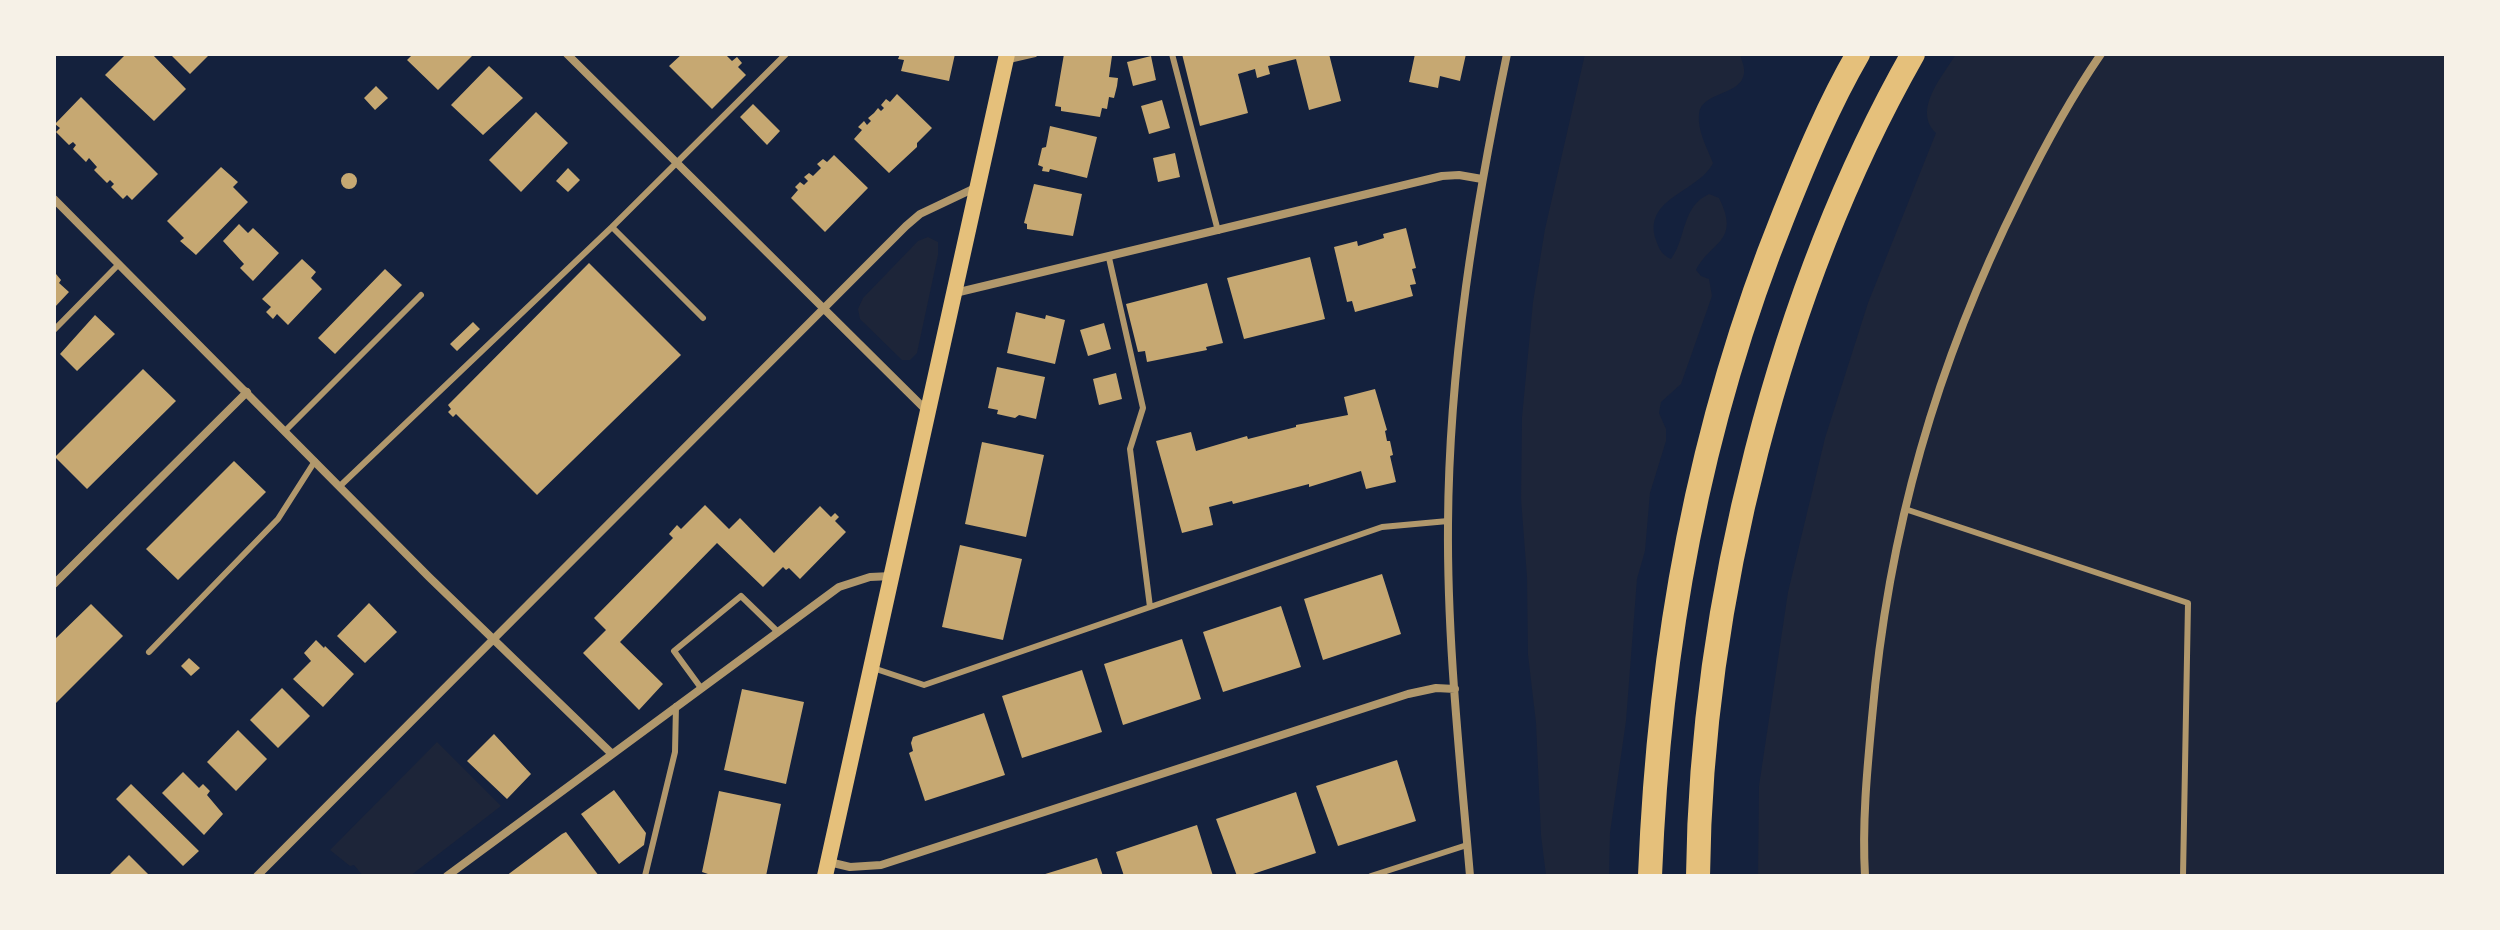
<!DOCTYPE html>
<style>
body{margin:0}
#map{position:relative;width:2500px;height:930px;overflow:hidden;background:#14213d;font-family:"Varela Round",sans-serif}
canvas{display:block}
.frame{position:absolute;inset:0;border:56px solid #f6f1e7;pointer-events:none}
</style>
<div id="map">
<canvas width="2500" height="930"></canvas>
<div class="frame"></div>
</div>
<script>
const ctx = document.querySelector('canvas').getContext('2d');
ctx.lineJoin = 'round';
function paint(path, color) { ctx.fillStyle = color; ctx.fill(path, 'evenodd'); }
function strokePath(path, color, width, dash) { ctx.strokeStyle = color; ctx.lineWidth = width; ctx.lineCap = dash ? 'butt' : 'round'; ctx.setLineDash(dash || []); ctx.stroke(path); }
const green = new Path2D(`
 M1585,54H1740C1741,59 1745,67 1744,73C1742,96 1701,91 1699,114C1697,130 1707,148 1713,163C1699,192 1642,198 1656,240C1659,249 1662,255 1671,259C1687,237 1681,207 1709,194L1719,198C1741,242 1711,241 1696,270L1701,276L1709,279L1712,296L1681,384L1661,402L1659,413L1666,429V441L1650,493L1645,551L1637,579L1626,721L1610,833L1609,876H1546L1541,835L1536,723L1528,655L1527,577L1521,499L1522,417L1533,302L1545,229Z
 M1956,54H2446V876H1758L1759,786L1788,592L1825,438L1868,303L1936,133C1912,110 1943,76 1956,54Z
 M928,237L938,242V255L917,353L910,360H902L860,319L858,309L863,298L918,241Z
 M437,742L501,806L410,876H363L354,865L350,866L330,850Z`);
const building = new Path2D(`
 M126,54H152L186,89L154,121L105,75Z
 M170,54H210L190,74Z
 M413,54H474L438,90L407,60Z
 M682,54H725L732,61L737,57L742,63L738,67L746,75L712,109L669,66Z
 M900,54H955L949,81L901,71L904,60L898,59Z
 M1064,54L1112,56L1109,77L1118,78L1117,86L1114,98L1109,97L1107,109L1102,108L1100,117L1061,111V107L1055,106Z
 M1182,54H1329L1341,101L1309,110L1296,59L1268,66L1270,74L1257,78L1255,69L1238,74L1248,113L1200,126Z
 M1415,54H1466L1460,81L1440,76L1438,88L1409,82Z
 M1151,56L1156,80L1133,86L1127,62Z
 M489,66L523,98L483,135L451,105Z
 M376,86L388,98L375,110L364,98Z
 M897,94L932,128L917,143V147L889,173L854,139L862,130L858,127L864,121L867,125L871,121L868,118L874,113L878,108L881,111L884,108L881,105L886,99L890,102Z
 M81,97L158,174L132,200L127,195L123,199L111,187L114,184L110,180L107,183L94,170L97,167L89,158L86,162L73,149L76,145L73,142L69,145L56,132L60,128L55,124Z
 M1162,100L1170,128L1149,134L1141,106Z
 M753,104L780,131L767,145L740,117Z
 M536,112L568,143L521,192L489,160Z
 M1050,126L1097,137L1087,178L1050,169L1049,172L1042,171L1043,167L1038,165L1042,148L1046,147Z
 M1175,153L1180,177L1158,182L1153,158Z
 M834,155L868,188L825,232L791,198L798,190L795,187L800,182L804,185L808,181L804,177L809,173L813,176L821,168L817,164L823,159L827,162Z
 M221,167L238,182L233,187L248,202L196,255L180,241L184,238L167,221Z
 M568,168L580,180L568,192L556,181Z
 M341 181a8 8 0 1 1 16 0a8 8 0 1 1-16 0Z
 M1034,184L1082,194L1073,236L1027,229V224L1024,223Z
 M239,224L248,233L253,228L279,253L253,281L240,268L244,264L223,241Z
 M1406,228L1416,268L1412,269L1416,284L1410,285L1413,296L1355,312L1352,301L1347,302L1334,247L1357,241L1358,246L1384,238L1383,234Z
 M1310,257L1325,319L1244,339L1227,278Z
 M302,259L316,272L311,278L322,289L288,325L277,314L273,319L266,312L271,307L262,299Z
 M589,263L681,355L537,495L456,414L453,417L448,412L451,409L448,405Z
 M385,269L402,285L335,354L318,338Z
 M56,274L61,280L59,283L69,292L54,308Z
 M1207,283L1223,343L1206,347L1207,350L1147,362L1145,351L1138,352L1126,304Z
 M1016,312L1045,319L1046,315L1065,320L1055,364L1007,353Z
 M95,315L115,334L77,371L60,354Z
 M473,322L480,329L457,351L450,344Z
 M1104,323L1111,349L1088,356L1080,330Z
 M997,367L1045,377L1036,419L1019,415L1015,418L997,414L998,410L988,408Z
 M143,369L176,401L87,489L55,457Z
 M1116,373L1122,399L1099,405L1093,379Z
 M1375,389L1387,430L1385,431L1387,441H1390L1393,455L1390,456L1396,482L1366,489L1361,471L1309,487V484L1233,504L1232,501L1209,507L1213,525L1182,533L1156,441L1191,432L1196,451L1247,436L1248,439L1296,427V425L1348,415L1344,397Z
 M982,442L1044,455L1026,537L965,524Z
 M234,461L266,492L178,580L146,549Z
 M705,505L729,529L740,518L774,553L820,506L831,517L835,513L839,517L835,521L846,532L800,579L789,568L786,570L783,567L763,587L717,543L620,642L663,684L639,710L583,653L606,630L594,618L673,538L669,534L677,525L681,529Z
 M960,545L1022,559L1003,640L942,627Z
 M1382,574L1401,634L1323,660L1304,599Z
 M369,603L397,632L365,663L337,636Z
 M91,604L123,636L54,705V640Z
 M1281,606L1301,667L1223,692L1203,632Z
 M1182,639L1201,699L1123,725L1104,664Z
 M316,640L324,648L325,646L354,674L323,707L293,679L311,661L304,653Z
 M189,658L200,668L191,676L181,666Z
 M1082,670L1102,732L1022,758L1002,696Z
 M282,688L310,716L278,748L250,720Z
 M742,689L804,702L786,784L724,770Z
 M984,713L1005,775L925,801L909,753L913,751L911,743L913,737Z
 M238,730L267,759L236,791L207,762Z
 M494,734L531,774L507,799L467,761Z
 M1397,760L1416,821L1338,846L1316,786Z
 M183,772L199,788L203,784L210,791L207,795L223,814L204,835L162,793Z
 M131,784L199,851L183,866L116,799Z
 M614,790L646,833L644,845L619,864L581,814Z
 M719,791L781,804L766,876H714L702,872Z
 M1296,792L1316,853L1247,876H1237L1216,819Z
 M1197,825L1213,876H1124L1116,852Z
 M566,832L599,876H506L562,834Z
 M129,855L150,876H108Z
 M1097,858L1103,876H1042V875Z`);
const service = new Path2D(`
 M1172,54L1218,231
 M1009,60L1035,54
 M1109,258L1143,408L1130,449L1150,607
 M703,318L612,227L786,54
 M54,330L119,264
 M285,431L421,295
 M340,486L612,227
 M1905,509L2188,603L2183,876
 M149,652L278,519L315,461
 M873,668L924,685L1382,527L1448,521
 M701,688L674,651L741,596L778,632
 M645,876L675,752L676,706
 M1371,876L1467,845`);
const minor = new Path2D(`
 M567,54L927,411
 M54,199L429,577L611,753
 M955,293L1442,176L1459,175L1482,179
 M54,584L247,392
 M829,862L850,867L881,865L1408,694L1436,688L1455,689
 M257,876L906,226L920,214L977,187
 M447,876L839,587L870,577L892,576
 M1470,876C1460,759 1447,641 1448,524C1449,365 1475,209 1507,54
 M1865,876C1862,823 1867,771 1872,718C1888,532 1936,364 2020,196C2044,147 2070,99 2101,54`);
const secondary = new Path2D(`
 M825,876L1007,54`);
const motorway = new Path2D(`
 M1650,876C1659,647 1698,427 1784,214C1806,159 1829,104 1858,54
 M1698,876C1701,605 1779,290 1913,54`);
paint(green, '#1d2539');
paint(building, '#c6a872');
strokePath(service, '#b1986c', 6);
strokePath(minor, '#b1986c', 8);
strokePath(secondary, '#e5c07b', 16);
strokePath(motorway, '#e5c07b', 24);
</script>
